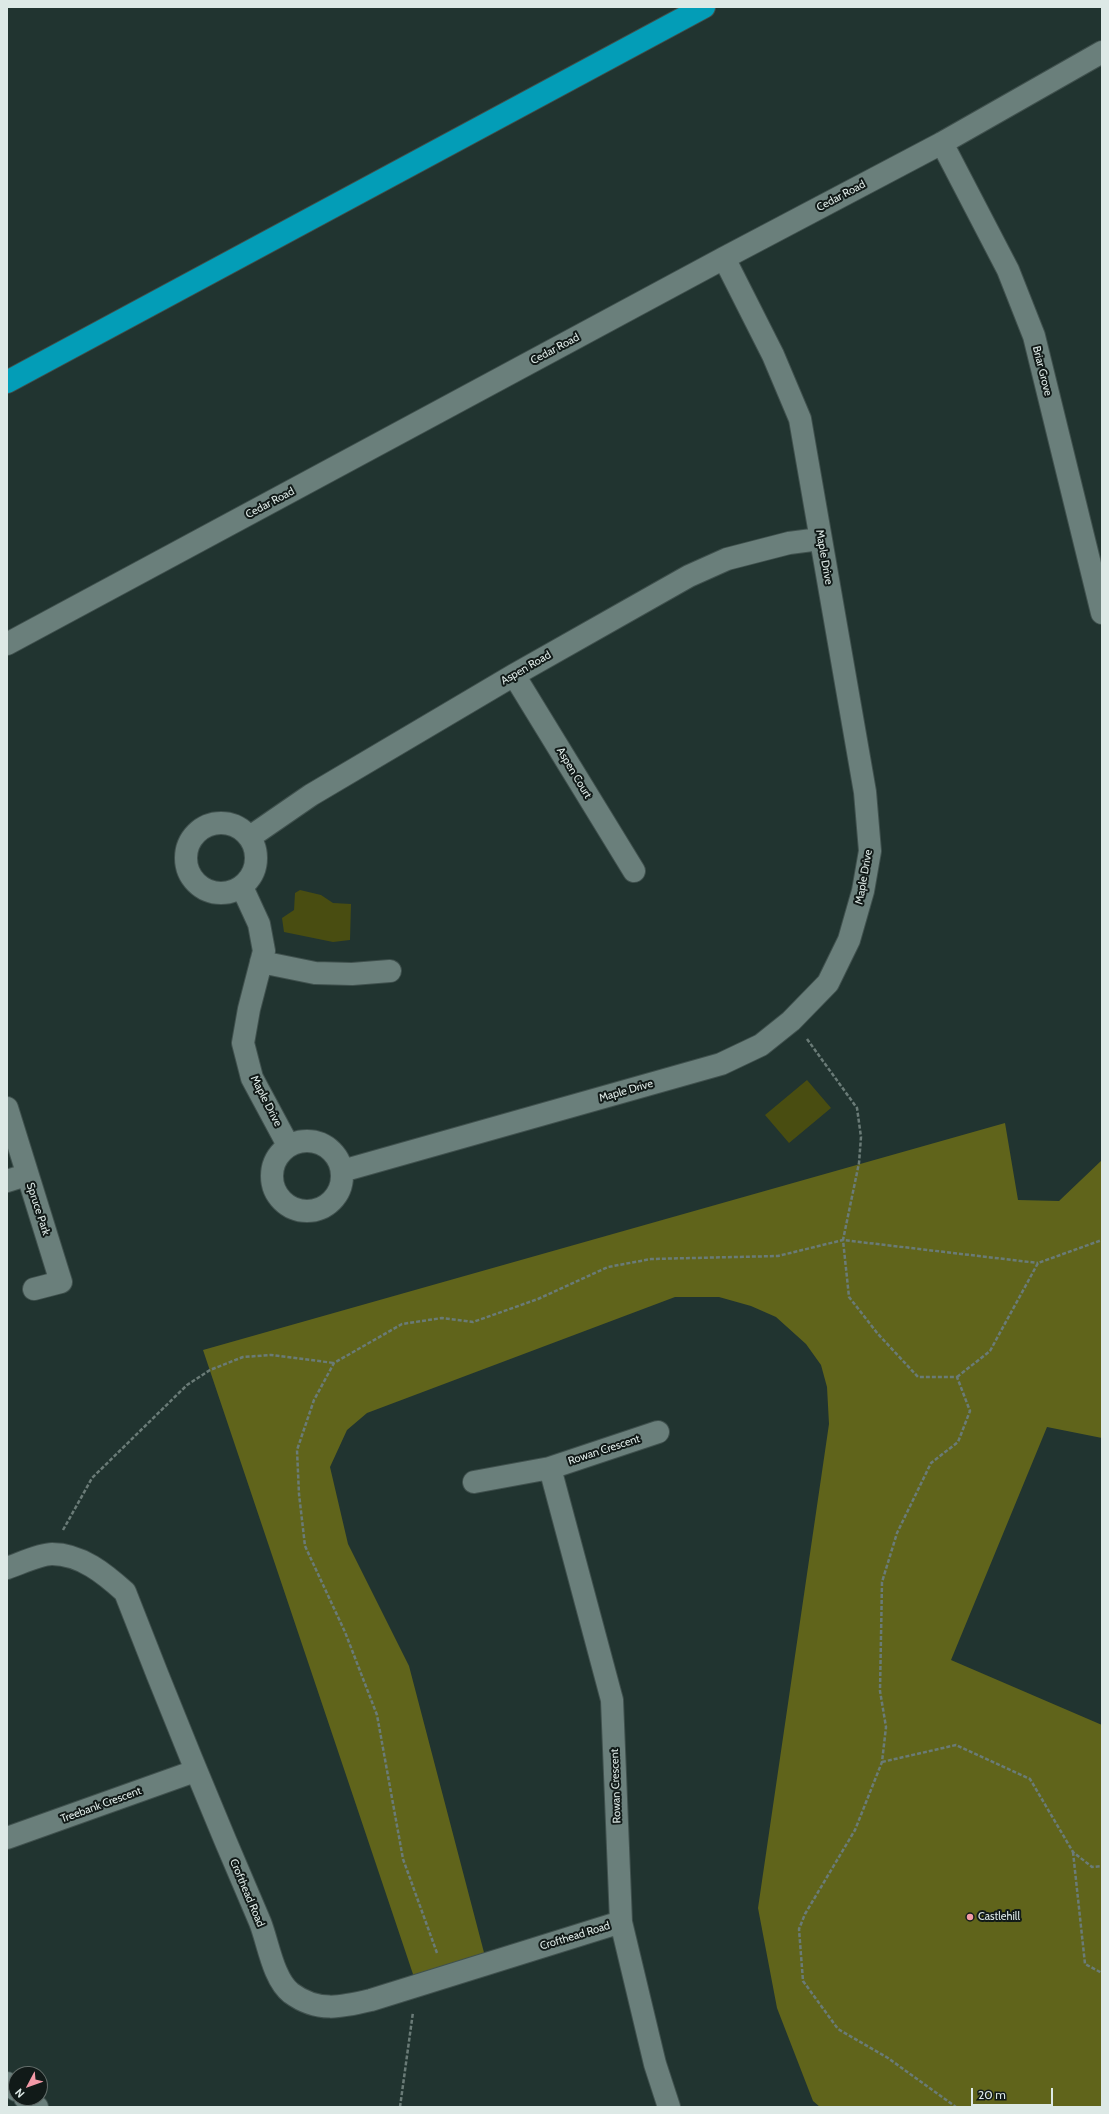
<!DOCTYPE html>
<style>
body{margin:0}
#map{position:relative;width:1109px;height:2114px;overflow:hidden;background:#213430;font-family:Cabin,sans-serif}
canvas{display:block}
.frame{position:absolute;inset:0;border:8px solid #dde9e6;pointer-events:none}
.north{position:absolute;left:8px;top:2066px;width:40px;height:40px;box-sizing:border-box;background:#111a18;border:1px solid #636d6a;border-radius:50%;rotate:229deg;font-size:11px;font-weight:700;line-height:16px;text-align:center;color:#dde9e6}
.north::after{content:'';display:block;margin:auto;width:14px;height:18px;background:#f39aa7;clip-path:polygon(50% 0,100% 100%,50% 72%,0 100%)}
.scale{position:absolute;left:971px;top:2088px;width:82px;height:18px;box-sizing:border-box;border:2px solid #dde9e6;border-top:0;padding-left:5px;font-size:12px;line-height:14px;white-space:nowrap;color:#dde9e6;-webkit-text-stroke:3px #111a18;paint-order:stroke}
</style>
<div id="map">
<canvas width="1109" height="2114"></canvas>
<div class="frame"></div>
<div class="north">N</div>
<div class="scale">20 m</div>
</div>
<script>
const ctx = document.querySelector('canvas').getContext('2d');
ctx.lineJoin = 'round';
function paint(path, color) { ctx.fillStyle = color; ctx.fill(path, 'evenodd'); }
function strokePath(path, color, width, dash) { ctx.strokeStyle = color; ctx.lineWidth = width; ctx.lineCap = dash ? 'butt' : 'round'; ctx.setLineDash(dash || []); ctx.stroke(path); }
function label(font, color, halo, rows, align = 'center') {
  ctx.font = font + ' Cabin,sans-serif'; ctx.lineWidth = 4; ctx.setLineDash([]); ctx.textBaseline = 'middle'; ctx.strokeStyle = halo; ctx.fillStyle = color; for (const [text, x, y, turn = 0] of rows) {
    ctx.save(); ctx.translate(x, y); ctx.rotate((+turn || 0) * Math.PI / 180); ctx.textAlign = isNaN(turn) ? turn : align; if (halo) ctx.strokeText(text, 0, 0); ctx.fillText(text, 0, 0); ctx.restore();
  }
}
const green = new Path2D(`
 M300,890L321,895L333,903L351,904L350,940L333,942L284,932L282,918L294,910L295,893Z
 M807,1080L831,1108L789,1143L765,1115Z`);
const forest = new Path2D(`
 M1005,1123L1018,1200L1059,1201L1102,1160V1438L1047,1427L951,1660L1102,1725V2107H820L813,2101L777,2008L758,1908L829,1424L827,1387L821,1365L806,1344L776,1317L751,1306L719,1297H675L367,1413L347,1430L330,1467L348,1544L409,1666L487,1964L417,1986L203,1350Z`);
const path = new Path2D(`
 M807,1039L857,1108L861,1137L859,1163L843,1240L1038,1263
 M957,1377L990,1351L1038,1263L1102,1240
 M63,1530L92,1478L187,1385L210,1370L243,1357L271,1355L334,1363
 M882,1762L956,1745L1030,1779L1073,1852L1092,1867L1102,1866
 M1073,1852L1085,1964L1102,1973
 M437,1953L403,1859L377,1715L345,1632L305,1546L299,1494L297,1450L314,1400L334,1363L402,1324L442,1318L473,1322L538,1299L608,1267L651,1259L778,1256L843,1240L849,1297L878,1334L918,1377H957L970,1411L958,1442L931,1463L897,1533L882,1582L880,1691L886,1727L882,1762L855,1830L805,1914L799,1929L803,1981L838,2029L888,2058L956,2107
 M400,2107L413,2012`);
const street = new Path2D(`
 M942,143L1008,270L1034,336L1102,613
 M7,644L724,258L942,143L1102,52
 M514,675L634,871
 M186 858a35 35 0 1 1 70 0a35 35 0 1 1-70 0Z
 M250,837L311,795L514,675L689,576L727,559L789,543L820,539
 M242,887L259,924L264,951L249,1009L243,1043L252,1078L288,1145
 M261,962L315,973L352,974L390,971
 M7,1108L61,1282L34,1289
 M272 1176a35 35 0 1 1 70 0a35 35 0 1 1-70 0Z
 M342,1171L721,1064L761,1045L791,1021L828,983L849,940L863,891L870,851L865,792L800,419L773,355L724,258
 M7,1181L26,1175
 M550,1468L612,1700L621,1922L655,2064L669,2107
 M474,1482L550,1468L658,1432
 M7,1568C19,1564 40,1554 52,1554C81,1554 105,1574 125,1592C168,1703 213,1813 260,1922C268,1942 273,1979 291,1993C318,2013 342,2007 371,2000L621,1922
 M7,1838L195,1771
 M7,2083L16,2090
 M25,2098L37,2107`);
const highway = new Path2D(`
 M7,382L704,7`);
const markers = [
 [970,1917,4,"#f39aa7"]
];
const streetNames = [
 ["Cedar Road",841,196,-28],
 ["Cedar Road",555,349,-28],
 ["Briar Grove",1042,371,76],
 ["Cedar Road",270,503,-28],
 ["Maple Drive",824,557,80],
 ["Aspen Road",526,668,-30],
 ["Aspen Court",574,773,59],
 ["Maple Drive",864,877,-80],
 ["Maple Drive",626,1091,-16],
 ["Maple Drive",266,1101,63],
 ["Spruce Park",38,1209,72],
 ["Rowan Crescent",604,1450,-18],
 ["Rowan Crescent",616,1786,-92],
 ["Treebank Crescent",101,1805,-20],
 ["Crofthead Road",247,1893,67],
 ["Crofthead Road",575,1936,-17]
];
const poiNames = [
 ["Castlehill",978,1917]
];
paint(green, '#494d11');
paint(forest, '#60641b');
strokePath(street, '#40514e', 24);
strokePath(highway, '#40514e', 24);
strokePath(path, '#6a7b77', 2.5, [4, 2]);
strokePath(street, '#6a7f7b', 22);
strokePath(highway, '#039db7', 22);
for (const [x, y, r, color] of markers) { const dot = new Path2D(); dot.arc(x, y, r, 0, 2 * Math.PI); ctx.fillStyle = color; ctx.fill(dot); strokePath(dot, '#111a18', 1.5); }
label('11px', '#dde9e6', '#111a18', streetNames);
label('11px', '#dde9e6', '#111a18', poiNames, 'left');
</script>
